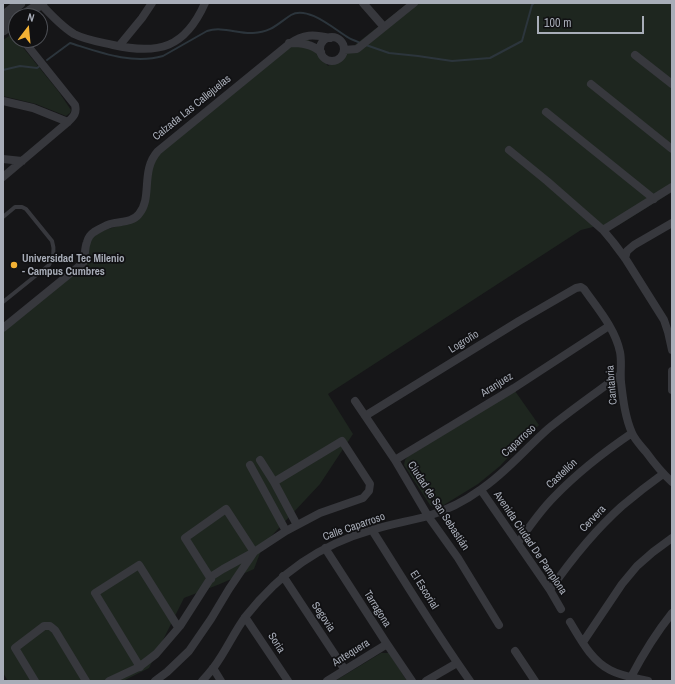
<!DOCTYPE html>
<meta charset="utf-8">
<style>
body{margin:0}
#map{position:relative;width:675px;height:684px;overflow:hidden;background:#161618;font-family:"Archivo Narrow",sans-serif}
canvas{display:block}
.frame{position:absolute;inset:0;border:4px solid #a8adb8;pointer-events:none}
.north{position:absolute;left:8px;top:8px;width:40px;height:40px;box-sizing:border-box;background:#111113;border:1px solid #4d4f55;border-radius:50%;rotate:16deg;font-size:11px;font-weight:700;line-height:16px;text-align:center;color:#a8adb8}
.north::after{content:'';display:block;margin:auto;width:14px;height:18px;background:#f2b134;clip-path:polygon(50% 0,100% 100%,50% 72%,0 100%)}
.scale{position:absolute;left:537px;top:16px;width:107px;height:18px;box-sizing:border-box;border:2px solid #a8adb8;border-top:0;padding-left:5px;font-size:12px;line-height:14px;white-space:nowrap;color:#a8adb8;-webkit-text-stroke:3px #111113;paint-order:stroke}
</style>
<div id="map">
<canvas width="675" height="684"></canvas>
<div class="frame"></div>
<div class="north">N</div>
<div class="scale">100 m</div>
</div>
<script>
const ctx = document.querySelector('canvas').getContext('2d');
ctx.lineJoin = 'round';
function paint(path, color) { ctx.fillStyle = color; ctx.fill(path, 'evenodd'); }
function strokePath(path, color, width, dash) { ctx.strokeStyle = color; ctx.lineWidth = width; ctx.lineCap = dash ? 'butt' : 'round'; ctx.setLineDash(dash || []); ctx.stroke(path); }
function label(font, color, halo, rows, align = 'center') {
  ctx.font = font + ' "Archivo Narrow",sans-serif'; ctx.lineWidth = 3.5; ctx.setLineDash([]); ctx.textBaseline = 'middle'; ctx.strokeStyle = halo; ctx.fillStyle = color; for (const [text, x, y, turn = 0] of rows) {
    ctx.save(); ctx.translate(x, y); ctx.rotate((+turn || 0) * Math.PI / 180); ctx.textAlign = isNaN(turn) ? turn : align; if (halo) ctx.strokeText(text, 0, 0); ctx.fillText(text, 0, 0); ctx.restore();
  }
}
const green = new Path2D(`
 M408,3H672V192L619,225H601L581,230L328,394L353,434L320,484L263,545L254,569L220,584L184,598L149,668L123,681H8L3,673V330L85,261L87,243L94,233L115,227L133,220L140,214L150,172L157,153L290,43L308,39L328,66Z
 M12,34L16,39V40H17L59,92L71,110L70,113L66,116L36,104L3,96V40Z
 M515,391L539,425L500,466L478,484L439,508H435L430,505L404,465L405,460L408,456Z
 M381,653H389L407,681H335Z`);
const stream = new Path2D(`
 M366,45L389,53L418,56L452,61L490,58L522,41L532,5L534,3
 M47,60L70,43C99,52 132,65 163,56L207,31C222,26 238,34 253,33C272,32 277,24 291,15C308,5 335,30 349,38C352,40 357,41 360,43
 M3,70L20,66L37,68L40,66`);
const service = new Path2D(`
 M3,217L15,207H22L26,209L52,241C55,250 54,257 49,265L3,302`);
const minor = new Path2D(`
 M40,3C50,14 61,26 74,34C86,40 100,42 113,45C159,55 185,48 205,3
 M363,3L384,27
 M320 49a12 12 0 1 1 24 0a12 12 0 1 1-24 0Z
 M289,43C301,43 312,44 321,52
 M119,46L142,18L152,3
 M344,50L357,49L414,3
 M635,55L672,84
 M591,84L672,149
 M3,101L33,108L68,122
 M546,112L654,199
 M509,150L547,181L603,230L613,242L625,258L664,320L668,332L672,350
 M3,159L22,161
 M3,177L68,122C74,116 77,113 75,105L23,40
 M603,230L672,187
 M625,258L627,251L634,245L672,223
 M3,328L83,263C86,255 84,249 87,242C88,238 91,234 94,232C99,229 104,226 110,224C120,221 132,223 139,214C153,197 140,171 158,151L289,44C304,34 313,34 330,38
 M672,371V390
 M355,401L395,460L428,516L458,558L499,625
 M365,416L519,321L576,288L581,287L584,289C597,308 615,328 620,352C622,362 620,372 621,382C623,399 625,417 632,433C635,440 641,446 646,452C654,463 662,473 672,482
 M395,460L514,388L609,326
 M250,465L286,531
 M274,482L297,525
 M481,490L550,590L561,609
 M372,530C404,580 435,632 470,681
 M518,543C529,527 540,511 554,497C577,473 604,452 632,433
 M325,548L387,644L412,681
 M283,576L345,670
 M550,590C571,560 594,531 622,506C635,495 649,484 663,474
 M245,617L288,681
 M570,622C581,640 591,660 610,670C621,676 635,678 648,681
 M583,642L622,584L637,566L653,552L672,538
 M515,651L535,681
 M140,667L95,593L139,565L178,627
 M213,668L221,681
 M631,677C643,654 656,633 672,613
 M35,681L15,648L44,626H50L55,630L86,681
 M109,681L139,667L156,654L180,626L212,576L223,569L254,552L286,531L320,513L363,498L369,491L370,484L342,441L274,482L260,460
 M155,681L167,672L189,651L211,619L229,589L254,552L226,509L185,538L211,579
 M202,681C206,677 210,672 214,667C226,651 234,632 246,616C280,573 319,545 372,530C391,524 410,521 428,516C447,510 465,501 480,490C506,473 526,448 549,428C571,410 597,392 620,375
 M327,681L387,644
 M426,681L457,663`);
const tertiary = new Path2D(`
 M23,16L42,3
 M3,17L20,3
 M3,30L16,21`);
const markers = [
 [14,265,4,"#f2b134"]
];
const streetNames = [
 ["Calzada Las Callejuelas",192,108,-39],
 ["Logroño",464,342,-32],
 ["Aranjuez",497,385,-32],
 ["Cantabria",612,385,-95],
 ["Caparroso",519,441,-43],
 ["Castellón",562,474,-43],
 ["Ciudad de San Sebastián",438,506,57],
 ["Cervera",593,519,-46],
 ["Calle Caparroso",354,527,-19],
 ["Avenida Ciudad De Pamplona",530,543,56],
 ["El Escorial",424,590,58],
 ["Tarragona",377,609,58],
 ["Segovia",323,617,56],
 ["Soria",276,643,57],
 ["Antequera",351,653,-32]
];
const poiNames = [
 ["Universidad Tec Milenio",22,259],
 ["- Campus Cumbres",22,272]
];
paint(green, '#1e261f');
strokePath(stream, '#2c353c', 2);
strokePath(service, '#37383d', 4);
strokePath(minor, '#37383d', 8);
strokePath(tertiary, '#37383d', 11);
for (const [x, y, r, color] of markers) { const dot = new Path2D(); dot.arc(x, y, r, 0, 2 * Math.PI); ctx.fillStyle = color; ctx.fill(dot); strokePath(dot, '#111113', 1.5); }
label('11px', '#a8adb8', '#111113', streetNames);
label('bold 11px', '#a8adb8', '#111113', poiNames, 'left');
</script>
